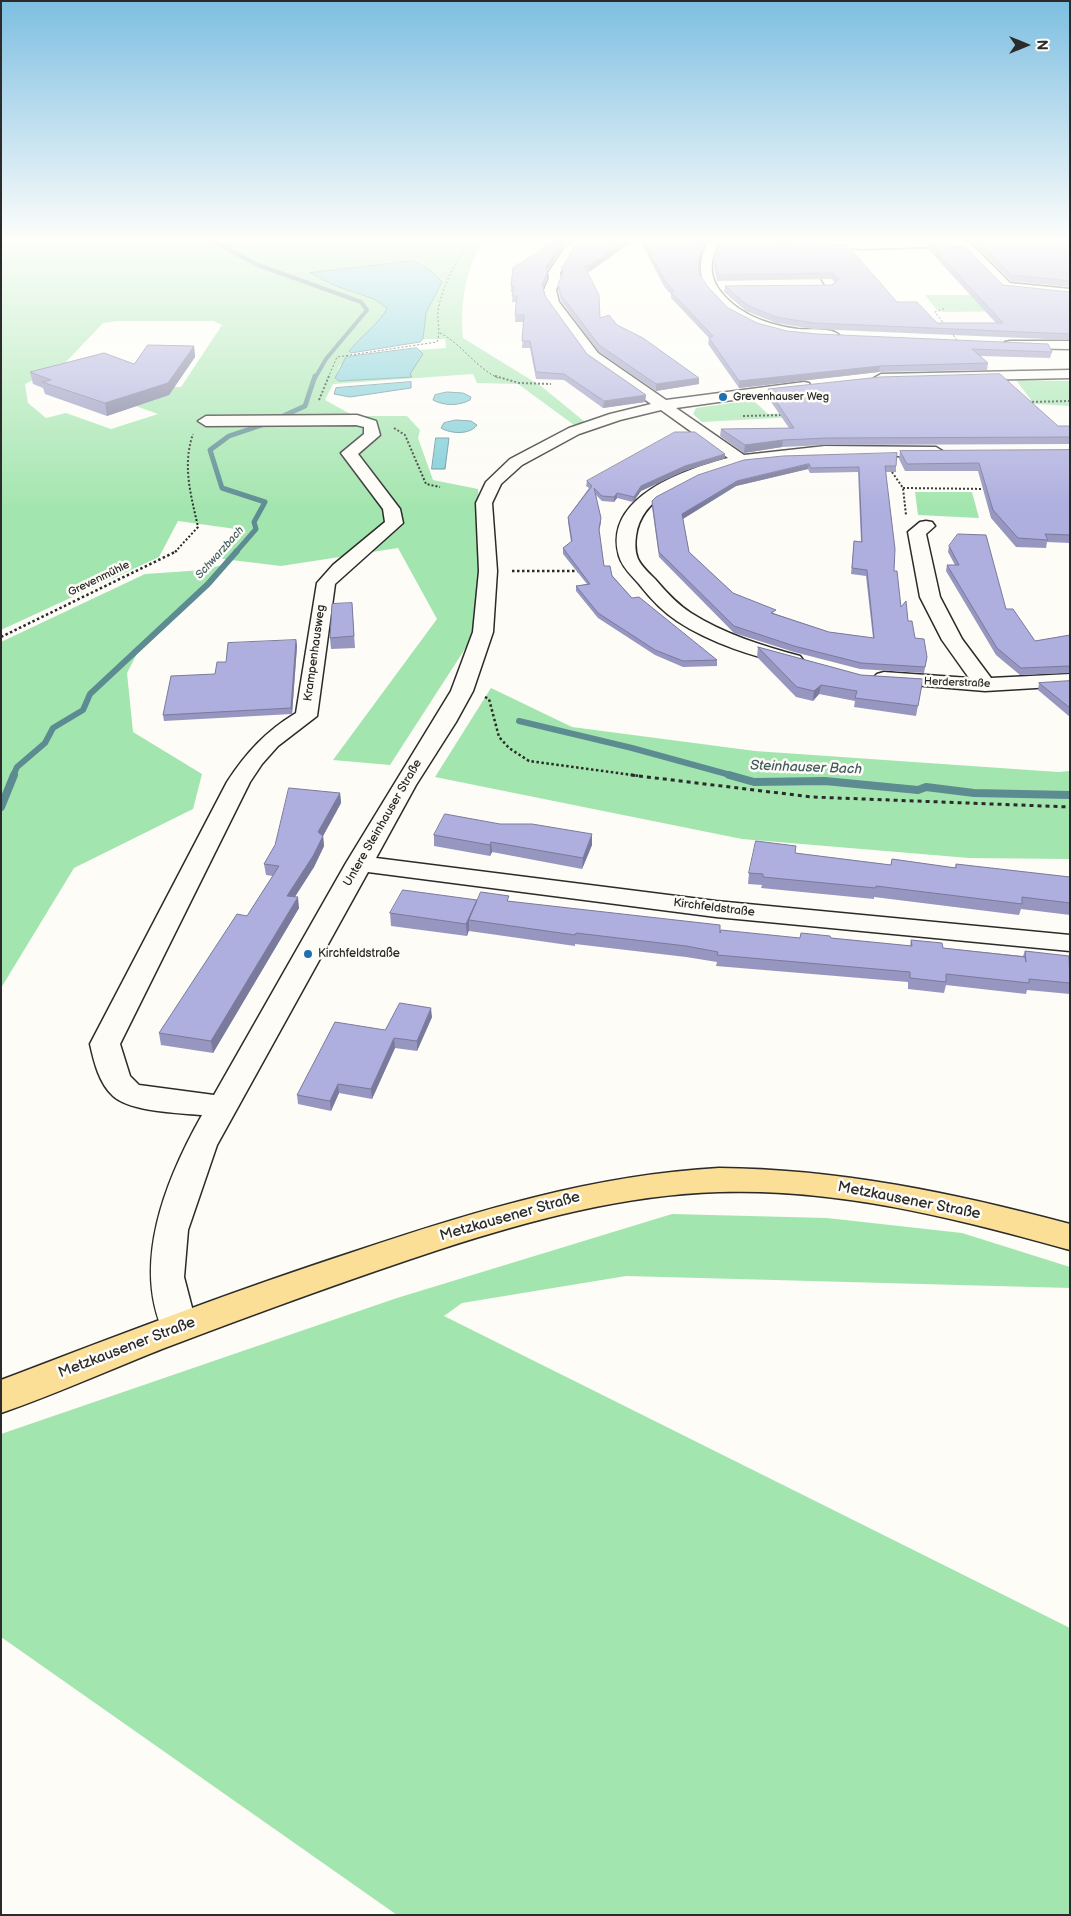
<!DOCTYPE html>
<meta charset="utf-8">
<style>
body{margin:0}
#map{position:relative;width:1071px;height:1916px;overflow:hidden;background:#fdfcf7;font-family:"Balsamiq Sans",sans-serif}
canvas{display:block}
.frame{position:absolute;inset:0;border:2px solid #2b2b2b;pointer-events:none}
.north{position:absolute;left:1001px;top:20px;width:50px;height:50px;-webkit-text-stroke:4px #fdfcf7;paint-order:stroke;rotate:90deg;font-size:14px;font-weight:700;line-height:20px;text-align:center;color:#2b2b2b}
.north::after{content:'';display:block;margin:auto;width:18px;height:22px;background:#2b2b2b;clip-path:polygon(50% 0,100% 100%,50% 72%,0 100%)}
</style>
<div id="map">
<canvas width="1071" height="1916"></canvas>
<div class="frame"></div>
<div class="north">N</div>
</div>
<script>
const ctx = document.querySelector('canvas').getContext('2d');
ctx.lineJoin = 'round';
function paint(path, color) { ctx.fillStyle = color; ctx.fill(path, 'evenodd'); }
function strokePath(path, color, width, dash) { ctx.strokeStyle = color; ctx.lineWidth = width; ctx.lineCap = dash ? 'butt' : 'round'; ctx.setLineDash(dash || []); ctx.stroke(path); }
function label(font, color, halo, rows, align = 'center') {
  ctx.font = font + ' "Balsamiq Sans",sans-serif'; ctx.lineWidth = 5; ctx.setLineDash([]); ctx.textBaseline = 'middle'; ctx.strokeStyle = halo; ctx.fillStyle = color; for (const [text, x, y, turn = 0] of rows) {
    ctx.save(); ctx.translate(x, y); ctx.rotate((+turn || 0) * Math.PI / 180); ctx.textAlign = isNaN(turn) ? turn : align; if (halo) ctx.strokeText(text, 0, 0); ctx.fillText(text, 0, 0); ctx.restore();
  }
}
const green = new Path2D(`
 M1,241H483C465,270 460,305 463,338L541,386L585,422L574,425L518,384L477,383L473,374L333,384L325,400L354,416H407L420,430L418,438L433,480L478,489L480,558L472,638L390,765L333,760L437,619L398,548L281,566L215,558L243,530L178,521L159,557L1,630ZM399,262L442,282L426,313L423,339H445L446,348L419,350L423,354L410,374L411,376L339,381L335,379L339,367L351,353L349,350C360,337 381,323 387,308L374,299L336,286L310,273ZM118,321H213L222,325L181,387H120L122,401L158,414L111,429L66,413L46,418L28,403L25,384L63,365L103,323Z
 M925,295H1004L1021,311L943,312L937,310Z
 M1016,380L1070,381V406L1035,404L702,422L693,414L696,408L753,400L768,414L1031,400Z
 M915,492H972L979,518L918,515Z
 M229,563L143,642L127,673L133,732L202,774L193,809L74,868L1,988V642L145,574L204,570Z
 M491,688L572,727L755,751L1058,772L1070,771V859L969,858L742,839L435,777Z
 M672,1214L827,1218L962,1233L1070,1267V1288L626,1276L462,1303L444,1316L1070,1628V1915H397L1,1637V1434L397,1298Z`);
const water = new Path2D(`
 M413,261L431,271L442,282L426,313L423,339L420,342L351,353L349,351C359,338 382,321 387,308L374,299L336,286L310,273Z
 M417,348L423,354L410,374L412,377L339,381L335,378L346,357Z
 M411,382V388L350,397L334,394L336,388Z
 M447,392L463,393L471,397L470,400C459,406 444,406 433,400L435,395Z
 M456,420L471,421L477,425C470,435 451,434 441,428L444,423Z
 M436,438H449L445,469H432Z`);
const streamFar3 = new Path2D(`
 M212,241L258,265L361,302L367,310L326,359L315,378`);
const streamFar2 = new Path2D(`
 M236,552L256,529L254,522L265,502L222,488L210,450L229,436L268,423L305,406L315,376`);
const streamFar1 = new Path2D(`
 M519,721L632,748L734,776
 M13,776L17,767L45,743L53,728L83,710L90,694L208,584L237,551`);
const stream = new Path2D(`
 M729,775L754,782L825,781L918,790L926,787L974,793L1070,795
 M1,807L14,775`);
const pathFar3 = new Path2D(`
 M945,325L935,312L946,308
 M951,332L959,343
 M440,333C462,344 475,367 498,378
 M328,378L337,357L437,342C441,331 437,322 438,311C442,286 456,262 469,241`);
const pathFar2 = new Path2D(`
 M495,376L519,383L551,384
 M319,400L329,376
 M1028,402L1070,401
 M743,416L782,415
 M394,428L405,435L426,484L440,487
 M892,472L903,488L906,515
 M903,488L987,489
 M175,552L198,527C191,495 182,466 193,434`);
const pathFar1 = new Path2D(`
 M512,571H578
 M1,637L177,551
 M485,697L489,699L499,737L509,748L529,761L640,776`);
const path = new Path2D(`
 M631,775L812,797L1070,807`);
const minor = new Path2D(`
 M574,241H588L573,251L560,273L561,278L556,290L559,302L598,353L666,400L804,382L809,383L811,386L804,390L676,408L744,455L825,446L936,447L944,452L936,457C865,456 789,448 721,470C687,481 641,496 636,536C635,544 635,552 638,559C642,567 649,573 655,579C666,592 677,604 691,613C724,634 763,646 800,656L803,660L800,664L793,666C753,656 712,644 677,621C662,611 650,598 639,584C632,576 622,567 619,556C602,497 686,469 728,458L661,410L620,420L579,434L522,465L501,484L492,503L497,571L493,632L473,691L456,722L416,785L376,858L716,901L1070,935V951L716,917L368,872L217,1145L188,1230L184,1277L197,1327L192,1337L179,1342L166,1337C130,1266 166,1179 202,1115C180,1113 130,1112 113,1096C99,1083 94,1062 90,1044L227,782C246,753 266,731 296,713L317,583L333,565L385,522L383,509L341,453L364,434V427L356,425L206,426L198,421L206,416L357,415L376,421L380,435L358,454L400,509L403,523L335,584L317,716L278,746L262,764L250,782L120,1044L130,1076L139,1085L214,1095L346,863L451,691L473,632L479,571L476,503L486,482L510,459L569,428L610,414L651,404L588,359L547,302L544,290L549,278L548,273L565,247Z
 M709,241H720C711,257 708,272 718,288C736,314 768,325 798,329C808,330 832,327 839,335L837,338C827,340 816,338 806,337C787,336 767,333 750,325C715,310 686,278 709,241Z
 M749,241H968L1010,283L1070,289V297L1002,289L960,246L863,249L754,244Z
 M821,267L825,268L847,299L849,302L847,305H839L815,270Z
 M1010,341H1070V349L1005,348L1003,345L1005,342Z
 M1070,370V378L881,382L874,378L881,374Z
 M926,521L932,522L935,526L926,534L940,597L962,639L991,678L1070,674V686L985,691L877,682L873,678L877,674L884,672L969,678L942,640L920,597L908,532L920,522Z`);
const major = new Path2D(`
 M719,1168C839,1169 954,1193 1070,1224V1250C956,1218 838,1188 719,1192C623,1195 531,1220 441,1249C347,1280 254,1314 162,1349C109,1370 56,1394 1,1413V1380C119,1335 236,1290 356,1251C475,1211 593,1175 719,1168Z`);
const wall = new Path2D(`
 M633,241L589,272L587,271L600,318L617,325L699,384L656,391L599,352L561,301L558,290V284L562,274V268Z
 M640,241H707L703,247L699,264L700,275L708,287L728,308L757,323L787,331L817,334L1052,352L1050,358L980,356L988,363L987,370L879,372L739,388L708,344L709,338L671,298V294L665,288Z
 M777,241L897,302L937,323H996L928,249L929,243L1003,285L1070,292V340L813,329L776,323L746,311L724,292L725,286L832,285L835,282L831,279L717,281L713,262L714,257Z
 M971,241H1070V287L1011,281Z
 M563,246L547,271V278L543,288L545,296L587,354L646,395L645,402L603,408L564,380L536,379L530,348H522L524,322H515L516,302H512L513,292H511V286Z
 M194,346L195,357L169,395L107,416L45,394L43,388L33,384L30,372L134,364Z
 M768,389L1058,426H1070V444L826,445L782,447L744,453L720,436L721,429L789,428L767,396Z
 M1070,450V543L1047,542L1046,548L1016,547L991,518L978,471H905L899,459L900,451Z
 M725,454V458L684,471L641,491L633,502L617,498L614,502L602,501L596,495L601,523L599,531L604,566L632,598L717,660V666L683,667L655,655L598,618L576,591V586L587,584L563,554V548L571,542L568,522V517L589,488L586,486L587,481Z
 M744,460L896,466V472H886L894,571L901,607L915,638L927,657L924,673L860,669L794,652L734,633L659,557L652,507V501ZM808,469L810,473L858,472L861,542L854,541L851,574L866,576L873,638L829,632L776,614L733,593L689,552L683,519L736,486Z
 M949,546L1035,641L1070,635V673L1020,675L996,655L946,571L947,565H955L948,552Z
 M352,603L355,648L331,649L330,638Z
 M296,640L297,646L292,714L164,721L163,715L215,674L226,662Z
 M758,647L861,675L923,679L916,716L854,707L855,701L819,694L813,701L796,697L757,657Z
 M1070,681V717L1038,690L1039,683Z
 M340,793L341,803L323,836L324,846L314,867L295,897L299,908L213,1053L161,1045L159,1033L247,916L273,876L266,875L264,864Z
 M434,835L592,845L582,869L492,852L490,856L434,846Z
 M795,853L891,865L892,859L955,868L956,864L1069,877L1070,874V915L1021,909L1019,915L874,897V899L761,888L762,885L748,884L749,873Z
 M509,901L720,933L800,938H831L910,946L911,940L943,948L1023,956L1025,951L1070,957V994L1027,990L1026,994L946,985L944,993L908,989V982L716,966L717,962L686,957L575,944V946L469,931V930L467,936L391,926L390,913L477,902Z
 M432,1017L417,1051L395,1048L372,1099L339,1093L331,1111L298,1104L297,1095L385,1030Z`);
const shadedWall = new Path2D(`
 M563,241H570L563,246L546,272V266Z
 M625,241H633L589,272V266Z
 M704,241H707L703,247L698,267V261Z
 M547,272V278L542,290V285Z
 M194,346L195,357L169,395L107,416L105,403Z
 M880,366L879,372L739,388V381Z
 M699,378V384L656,391V384Z
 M646,395L645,402L603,408L604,401Z
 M783,440L782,447L744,453L745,445Z
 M725,454V458L684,471L641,491L633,502L634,497L641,486L685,466Z
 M809,464L808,469L736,486L681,520L682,514L737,481Z
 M617,493V498L614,502V497Z
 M296,640L297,646L292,714L291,708Z
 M821,685L819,694L813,701L814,691Z
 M340,793L341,803L323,836L324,846L314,867L288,907L287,896L318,832Z
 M592,834V845L582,869L583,858Z
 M491,842L492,852L490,856V845Z
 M298,897L299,908L213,1053L211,1041Z
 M477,900V913L469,920V930L467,936L466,924Z
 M431,1008L432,1017L417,1051V1041Z
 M394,1038L395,1048L372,1099L371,1089Z
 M338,1084L339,1093L331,1111L330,1101Z`);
const building = new Path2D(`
 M556,241H563L546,266L547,272L542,285L545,296L587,354L646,395L604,401L564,374L536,372L530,341H522L524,315H515L517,296H512L514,286H511L513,268Z
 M583,241H625L589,266L584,265L599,295L600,318L609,315L617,325L643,338L699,378L656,384L599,345L561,295L558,284L563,273L562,268L574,247Z
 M643,241H704L698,261L700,275L708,287L728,308L757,323L787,331L817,334L1048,344L1052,352L972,349L988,363L880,366L739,381L709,338L713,336L671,292L674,291L666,282Z
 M720,241H777L847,245L897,302H917L937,323H1003L929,243L966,248L1003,285L1070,292V334L814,323L776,317L747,305L725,286L832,285L839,279L832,273L718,275L714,257Z
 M977,241H1070V281L1012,275Z
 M148,345L194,346L168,383L105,403L42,382L51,380L30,372L104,353L134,364Z
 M1000,374L1058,426H1070V437L827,438L783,440L745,445L721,429L794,428L768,389L880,377Z
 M675,432H695L725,454L685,466L641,486L634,497L617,493L614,497L602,496L594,488L601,518L599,529L604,566H610L612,576L632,598L639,597L717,660L683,661L655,650L598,613L576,586L590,584L563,548L572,541L568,517L592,486L587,481Z
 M1070,450V535L1045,534L1048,540L1018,538L993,510L979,463L907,464L900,451Z
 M897,453L896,466H885L895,549L894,571H897L901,607L906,601L908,621H912L915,638L924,639L927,657L925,667L861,663L794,646L734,626L659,552L652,501L656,497L698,475L744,460L783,456ZM809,464L811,468L859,467L862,542L854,541L852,568L867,570L874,638L829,632L771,613L776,610L733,593L689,552L682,514L737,481Z
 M958,534L986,535L1006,609H1013L1035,641L1070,635V666L1021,668L997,648L947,565H959L949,546Z
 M352,603L354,636L330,638L332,604Z
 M296,640L291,708L163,715L171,676L215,674L217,662H226L228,643Z
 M758,647L861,675L923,679L918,706L855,698L857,691L821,685L814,691L797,687Z
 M1070,681V708L1039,683Z
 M289,788L340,793L318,832L323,836L313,856L287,896L298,897L211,1041L159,1033L237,914L247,916L279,866L264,864L275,845Z
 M445,814L500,824H532L592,834L583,858L491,842L490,845L434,835Z
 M756,841L796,846L795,853L891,865L892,859L956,868V864L1070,877V903L1022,897V904L876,886V888L763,877V874L749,873Z
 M403,890L477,900L466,924L390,913Z
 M481,892L509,896L507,901L720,925V933L721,930L800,938L801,933L830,936L831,938L912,946L911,940L942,943L943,948L1025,957L1026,962L1025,951L1069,956L1070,983L1029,979V983L946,974V982L910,978V972L717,955L718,952L686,946L576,933L575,935L469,920Z
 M400,1003L431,1008L417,1041L394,1038L371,1089L338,1084L330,1101L297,1095L335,1022L385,1030Z`);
const markers = [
 [723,397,5,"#1f6fb2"],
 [308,954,5,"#1f6fb2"]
];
const farPoinames = [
 ["Grevenhauser Weg",733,397]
];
const farWaternames = [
 ["Schwarzbach",220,553,-48]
];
const farStreetnames = [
 ["Grevenmühle",99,579,-26],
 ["Herderstraße",957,683,2]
];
const streetNames = [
 ["Krampenhausweg",315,653,-82],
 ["Untere Steinhauser Straße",383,823,-60],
 ["Kirchfeldstraße",714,908,7]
];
const poiNames = [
 ["Kirchfeldstraße",318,954]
];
const waterNames = [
 ["Steinhauser Bach",806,768,2]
];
const nearStreetnames = [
 ["Metzkausener Straße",909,1201,11],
 ["Metzkausener Straße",510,1217,-16],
 ["Metzkausener Straße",127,1348,-21]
];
paint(green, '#a3e5ae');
paint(water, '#7dcdd7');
strokePath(water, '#5c8c92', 1);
strokePath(streamFar3, '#5c8c92', 4);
strokePath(streamFar2, '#5c8c92', 5);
strokePath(streamFar1, '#5c8c92', 6);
strokePath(stream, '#5c8c92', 8);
strokePath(minor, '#2b2b2b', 3);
strokePath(major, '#2b2b2b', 3);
strokePath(pathFar3, '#2b2b2b', 1, [2, 2]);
strokePath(pathFar2, '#2b2b2b', 2, [2, 2]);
strokePath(pathFar1, '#2b2b2b', 2.5, [2.5, 2.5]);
strokePath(path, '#2b2b2b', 3, [4, 4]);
paint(minor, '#fdfcf7');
paint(major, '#fbdf96');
paint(wall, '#9696c0');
paint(shadedWall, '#7a7a9c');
paint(building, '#aeaedf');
strokePath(building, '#7a7a9c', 1);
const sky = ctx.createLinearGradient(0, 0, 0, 510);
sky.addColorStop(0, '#7dbee1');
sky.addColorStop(0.47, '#fefefb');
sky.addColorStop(1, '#fefefb00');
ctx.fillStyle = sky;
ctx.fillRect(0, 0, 1071, 510);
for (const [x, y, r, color] of markers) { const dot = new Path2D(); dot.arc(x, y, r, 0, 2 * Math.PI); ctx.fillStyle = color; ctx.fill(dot); strokePath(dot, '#fdfcf7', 2); }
label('11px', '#2b2b2b', '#fdfcf7', farPoinames, 'left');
label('italic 11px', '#445c5f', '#fdfcf7', farWaternames);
label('11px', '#2b2b2b', '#fdfcf7', farStreetnames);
label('12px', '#2b2b2b', '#fdfcf7', streetNames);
label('12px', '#2b2b2b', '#fdfcf7', poiNames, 'left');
label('italic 14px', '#445c5f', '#fdfcf7', waterNames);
label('15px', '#2b2b2b', '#fdfcf7', nearStreetnames);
</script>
